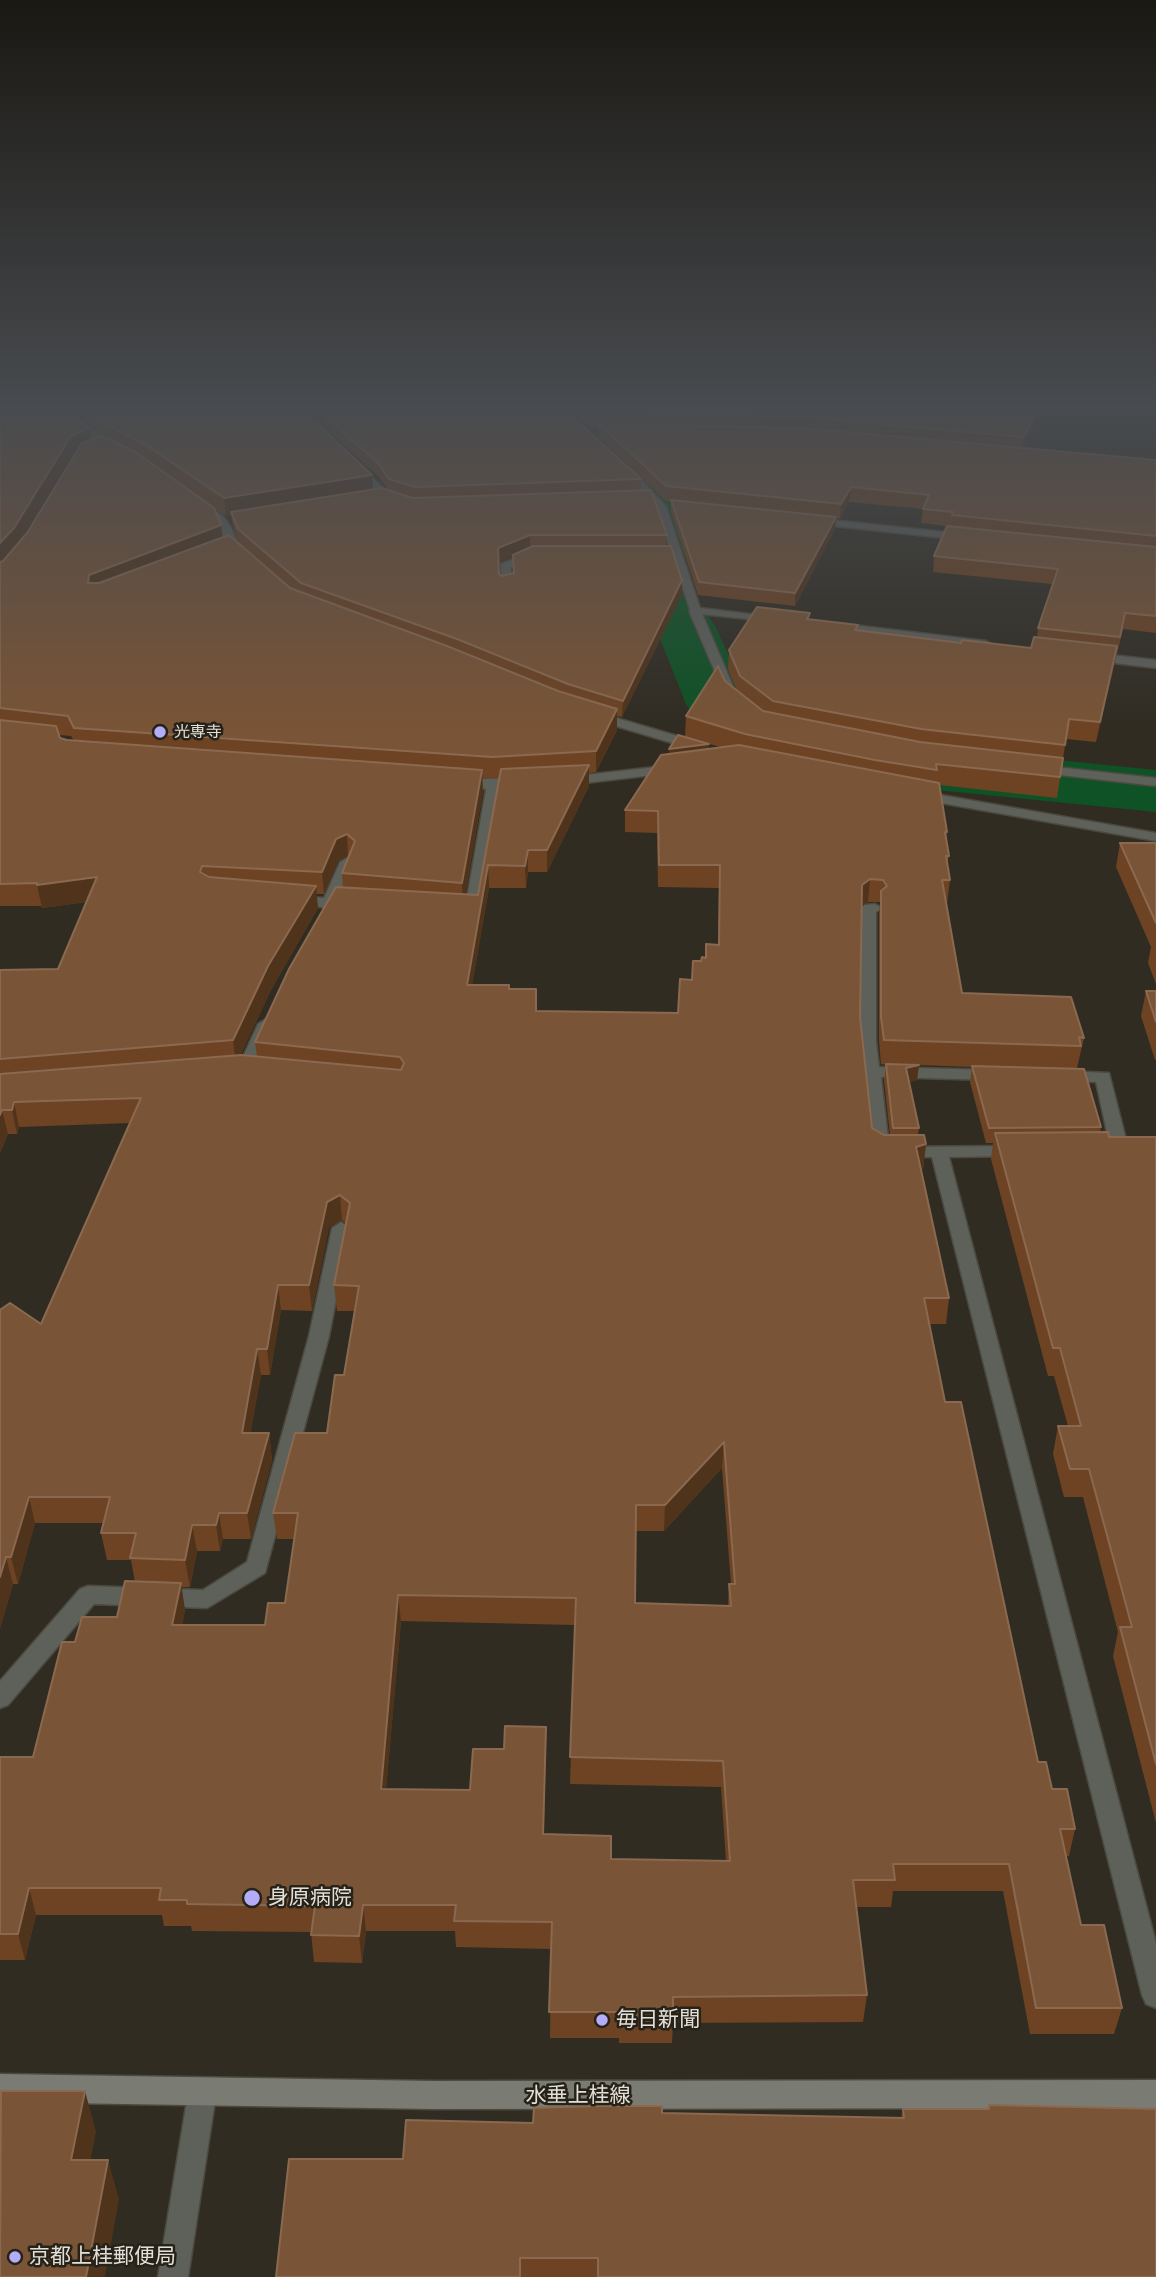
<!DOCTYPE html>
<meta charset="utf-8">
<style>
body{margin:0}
canvas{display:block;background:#302c22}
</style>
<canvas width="1156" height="2277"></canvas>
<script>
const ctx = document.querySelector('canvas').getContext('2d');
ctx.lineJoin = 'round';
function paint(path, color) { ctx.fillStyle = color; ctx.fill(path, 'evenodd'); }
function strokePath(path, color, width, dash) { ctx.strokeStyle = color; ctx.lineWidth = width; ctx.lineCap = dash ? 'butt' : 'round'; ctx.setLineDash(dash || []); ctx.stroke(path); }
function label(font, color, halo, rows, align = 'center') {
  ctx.font = font + ' "Public Sans","Noto Sans JP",sans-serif'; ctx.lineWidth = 5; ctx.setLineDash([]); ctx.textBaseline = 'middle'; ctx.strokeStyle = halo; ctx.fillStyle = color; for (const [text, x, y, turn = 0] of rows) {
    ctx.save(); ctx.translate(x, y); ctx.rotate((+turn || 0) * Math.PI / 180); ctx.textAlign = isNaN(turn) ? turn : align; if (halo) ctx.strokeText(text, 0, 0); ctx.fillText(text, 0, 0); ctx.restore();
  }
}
const river = new Path2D(`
 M511,408H563L642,479L669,500L677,511L690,590L715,626L747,694L776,715L799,722L927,747L1156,770V812L927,789L785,760L728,743L696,718L686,704L655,626L632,591L624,517L518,418Z`);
const minor = new Path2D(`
 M44,408C66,406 104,438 121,452L116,455L102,448L82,431Z
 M351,462H357C372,475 383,493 402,500V504L380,499L370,484L351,466Z
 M194,502C204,501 223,514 228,523C236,534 235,542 245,553L244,555H236L227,546L218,524L194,506Z
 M811,518L964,534L969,537L964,540L807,523V519Z
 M530,553L539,555L511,568L512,587L502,589L501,564Z
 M691,609L701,611L733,686L731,689L727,690L721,686L689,611Z
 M596,712L701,743L703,746L696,750L592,719V713Z
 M674,765L681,769L679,772L567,785L560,781L567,777Z
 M1038,765L1156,778V786L1033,772V766Z
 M521,778L526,779V785L499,788L479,913L472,917L464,916L462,913L465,909L486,789L459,787L452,783C459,778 507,779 521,778Z
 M918,791L1156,833V841L913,798V792Z
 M347,858L354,862L339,900L355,902L357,905L355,908H335L328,911L321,907L290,903L288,900L295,896L324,898L340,862Z
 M875,904L882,908L876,912V1041L879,1067L993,1070L1001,1075L993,1080L881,1077L889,1147L1016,1146L1025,1151L1016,1156L949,1157L1156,1943V2008L1146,2004L1142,1995L932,1157H881L872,1152L860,1041L862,908L864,905Z
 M266,1019L274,1024L252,1072L250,1076H238L236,1072L258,1024Z
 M1063,1071L1109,1073L1129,1151L1126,1155H1114L1111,1151L1096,1082L1057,1080L1055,1076L1057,1072Z
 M341,1222L350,1228L329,1336L265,1573L207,1608L94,1604L8,1705L0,1708V1681L80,1589L88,1586L203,1590L247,1562L309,1336L332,1228Z
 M202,2080L212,2084L216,2094L188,2277H158L188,2094L192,2084Z`);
const tertiary = new Path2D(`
 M621,467H629L666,506L700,608L774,617L780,620L778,622L691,613L656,507L621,471Z
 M836,623L986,641L992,645L986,649L832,629L830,627Z
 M1093,653L1156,660V668L1089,660L1087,657Z`);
const secondary = new Path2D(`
 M0,2074L433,2081L1156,2080V2108L433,2109L0,2102Z`);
const wall = new Path2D(`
 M0,408H563L641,479V490L667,535L666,546L682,580V595L622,717L617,716V730L596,772L589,773V786L547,872H528L526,888H489L472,985L509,989H536L537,1011L678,1013L692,980L701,961L706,957V944L718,945L719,888L658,887L657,833L625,832V810L669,754V749L709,744V749L720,747L685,737L686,716L725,681L737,691L728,669L729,650L810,613L809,619L857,630L961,643L1031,648L1037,637L1038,628L1052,584L933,572L934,556L947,526L921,523L923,509L849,502L840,519L836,518L835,529L795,606L698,595L671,512V501H666L599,438V428L588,427L565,408H1029L1027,411L1034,425L1023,448L1156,460V633L1123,629L1096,742L1066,739L1057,798L940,785L947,832L946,840L949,856L947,865L950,880L947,903H946L962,993L1084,1038L1077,1068L1101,1127L1100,1132L1109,1137H1156V1823L1113,1656L1118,1632L1083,1497H1064L1053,1454L1058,1426H1068L1054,1376H1048L991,1159L993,1143H986L970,1082L972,1067L919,1065L917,1080L909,1082L919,1128L918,1135L926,1144L923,1169L921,1170L949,1298L946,1324H929L945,1402L1038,1762L1075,1829L1069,1856H1066L1081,1925L1122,2008L1114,2034H1030L1003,1891H893L891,1907H856L867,1995L863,2022L673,2023L672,2043H619V2038H550L551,1949L456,1947L455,1931H366L362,1963L314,1962L311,1932L192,1931L191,1926H164L162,1915H36L25,1960H0V1757H33L75,1642L117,1617L135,1582L131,1560H107L101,1533L104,1523H35L18,1584H13L0,1628V1310L41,1324L130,1123L19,1127L17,1134H8L0,1153V970L58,969L87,902L42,908L41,906H0ZM301,408H313L314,418L380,478L388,490H373L372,475ZM69,413L89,425L102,436L92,440ZM77,451L27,533L20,541L74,453ZM214,508L226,516L231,515L233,526L239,543L222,537L221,525ZM513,556L514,573L502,576L499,574V563ZM59,735L71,736L74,741L67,740L60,738ZM482,778H499L478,895H465L483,791ZM348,856L342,873L343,888L255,1042L257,1057L240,1056L271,990L318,908L316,894H324L338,861ZM868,902H880L879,913V1041L881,1064L886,1065L884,1080L890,1135H884L872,1128L860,1017L861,907ZM342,1220L346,1223L334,1285L337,1311H354L344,1375L327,1433L273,1513L277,1539H294L285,1603L265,1625H182L185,1610L181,1587H190L197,1551H220L223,1539H251L272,1460L269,1433H250L261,1375H270L281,1310L312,1311L329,1227ZM722,1468L731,1584H729L728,1606L635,1603V1531H664ZM401,1621L575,1625L570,1784L721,1787L726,1861L611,1859L544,1834L546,1727L504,1749L470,1790L386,1789Z
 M1120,843H1156V984L1148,963L1151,947L1116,867Z
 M1146,991H1156V1060H1155L1141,1016Z
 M989,2105L1156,2277H276L403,2159L533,2123L662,2113L901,2118L903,2109H988Z`);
const shadedWall = new Path2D(`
 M1036,411L1034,425L1022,451L1024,437Z
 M90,428L93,444L74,453L17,546L0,565V543L71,436Z
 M372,475L373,493L231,512V515L226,516L224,498Z
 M851,487L849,502L840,519L841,504Z
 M836,517L835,529L795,606V593Z
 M221,525L223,543L92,594L88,583L89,575Z
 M530,535V550L499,563L498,548Z
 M682,580V595L622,717L623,701Z
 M1117,646L1114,666L1096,742L1100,722Z
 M617,709V730L596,772V751Z
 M709,744V758L669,763V749Z
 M589,765V786L547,872V850Z
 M482,770L483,791L463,905L462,883Z
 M347,834L348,856L338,861L324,894L322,872L336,839Z
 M528,850V872L526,888L525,866Z
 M488,865L489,888L468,1008L467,985Z
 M97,877L100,900L42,908L37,885Z
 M870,879L868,902L859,908L862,885Z
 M316,886L318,908L271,990L236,1065L233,1040L268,966Z
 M919,1065L917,1080L904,1084L906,1068Z
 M14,1102L19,1127L17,1134L12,1110Z
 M2,1110L8,1134L0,1153V1115Z
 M926,1144L923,1169L913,1171L916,1147Z
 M340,1195L342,1220L329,1227L312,1311L309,1285L327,1202Z
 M278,1285L281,1310L270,1375L267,1349Z
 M257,1349L261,1375L246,1460L242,1433Z
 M269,1433L272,1460L251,1539L247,1513Z
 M724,1442L722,1468L664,1531L665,1505Z
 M29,1497L35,1523L18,1584L11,1557Z
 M219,1513L223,1539L220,1551L216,1525Z
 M192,1525L197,1551L190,1587L185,1560Z
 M6,1557L13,1584L0,1628V1577Z
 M181,1583L185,1610L177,1652L172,1625Z
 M398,1595L401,1621L384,1815L381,1789Z
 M546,1727V1754L543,1861V1834Z
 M29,1888L36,1915L25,1960L18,1934Z
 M363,1905L366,1931L362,1963L359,1936Z
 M85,2091L96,2132L83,2199L71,2160Z
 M108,2160L119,2199L105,2277H86Z`);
const building = new Path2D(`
 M0,408H61L90,428L71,436L14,528L0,543Z
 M86,408H301L372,475L224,498L146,445L107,425Z
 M315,408H563L641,479L415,487L389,479L379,464Z
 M580,408H1025L1023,410L1036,411L1024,437L801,417L588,414Z
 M599,424L801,428L1156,460V536L952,515L953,512L923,509L929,495L851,487L841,504L666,486Z
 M102,436L137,453L214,508L221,525L89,575L88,583H99L229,535L290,588L447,646L558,691L617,709L596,751L492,757L74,728L68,716L0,708V562L3,561L27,533L82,443Z
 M382,488L413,498L651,490L667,535H530L498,548L499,574L502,576L514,573L513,555L533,546H671L682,580L623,701L568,684L457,639L301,583L238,529L231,512Z
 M671,500L836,517L795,593L699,582Z
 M947,526L1156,547V616L1125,613L1120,637L1038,628L1058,569L934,556Z
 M757,607L810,613L807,619L858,625L855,630L961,643L962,640L1031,648L1034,637L1117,646L1100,722L1069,719L1065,745L921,729L773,701L740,676L729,650Z
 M718,666L725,681L763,711L920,742L1063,758L1060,777L936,764L937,770L875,760L745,734L686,716Z
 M0,720L56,726L60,738L67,740L482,770L462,883L342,873L355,841L347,834L336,839L322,872L202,866L200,872L209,877L316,886L268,966L233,1040L0,1059V970L58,969L97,877L37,885V883L0,884Z
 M678,735L709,744L669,749Z
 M739,745L939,783L947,832H945L949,856H946L950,880H942L962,993L1071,997L1084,1038L1079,1037L1081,1046L884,1040L881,1017V891L887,886L883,880L870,879L862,885L860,1017L872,1128L884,1135H924L926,1144L916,1147L949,1298H924L945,1402H961L1038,1762H1046L1052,1789H1067L1075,1829H1060L1081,1925H1104L1122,2008H1036L1009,1864H893L895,1880H853L867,1995L673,1997V2017H620V2012H549L552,1922L454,1921L456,1905H363L359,1936L311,1935L315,1906L187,1904V1900H159L161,1888H29L18,1934H0V1757H33L62,1642H75L82,1617H117L125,1581L181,1583L172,1625H265L268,1603H285L298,1513H273L295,1433H327L335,1375H344L359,1286L334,1285L350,1203L340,1195L327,1202L309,1285H278L267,1349H257L242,1433H269L247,1513H219L216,1525H192L185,1560L130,1558L136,1533H101L110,1497H29L11,1557H6L0,1577V1310L10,1303L41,1324L141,1098L14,1102L12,1110H2L0,1115V1074L241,1055L401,1070L404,1063L400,1057L255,1042L289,969L336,887L478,895L501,769L589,765L547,850H528L525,866L488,865L467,985H509V989H536V1011L678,1013L680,979L692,980L693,961H701L702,957L706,958V944L719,945L720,865H659L658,811L625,810L661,755ZM724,1442L735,1584H729L731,1606L635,1603L636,1505H665ZM398,1595L576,1598L570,1757L723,1761L730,1861L611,1859V1836L543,1834L546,1727L505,1726L504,1749H473L470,1790L381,1789Z
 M1120,843H1156V923Z
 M1146,991H1156V1022Z
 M886,1064L919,1065L906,1068L919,1128H893Z
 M972,1066L1084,1069L1101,1127L989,1128Z
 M1108,1132L1109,1137H1156V1764L1120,1627H1132L1089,1469H1070L1058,1426H1081L1060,1348H1053L995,1133Z
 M1,2091H85L71,2160H108L86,2277H0Z
 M989,2105L1156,2109V2277H598V2258H520V2277H276L289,2159H403L406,2120L533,2123L534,2108L595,2106H662V2113L904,2118L903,2109H989Z`);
const markers = [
 [160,732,7,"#b3adf9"],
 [252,1898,9,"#b3adf9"],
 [602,2020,7,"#b3adf9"],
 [15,2257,7,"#b3adf9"]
];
const farPoinames = [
 ["光専寺",174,732]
];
const nearPoinames = [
 ["身原病院",268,1898],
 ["毎日新聞",616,2020],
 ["京都上桂郵便局",29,2257]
];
const nearStreetnames = [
 ["水垂上桂線",578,2096]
];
paint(river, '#0e5225');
strokePath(minor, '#4c493f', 3);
strokePath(tertiary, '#4c493f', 3);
strokePath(secondary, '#4c493f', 3);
paint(minor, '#5e605a');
paint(tertiary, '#5e605a');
paint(secondary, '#7a7c74');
paint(wall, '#6d4323');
paint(shadedWall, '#4f331a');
paint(building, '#795436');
strokePath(building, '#8a6950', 2);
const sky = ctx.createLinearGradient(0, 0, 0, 726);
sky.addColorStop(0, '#1a1813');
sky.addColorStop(0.56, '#484b4f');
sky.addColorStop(1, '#484b4f00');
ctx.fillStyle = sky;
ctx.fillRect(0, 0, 1156, 726);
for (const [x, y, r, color] of markers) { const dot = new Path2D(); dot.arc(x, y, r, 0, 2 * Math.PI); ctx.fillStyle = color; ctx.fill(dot); strokePath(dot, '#262218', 2.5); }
label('16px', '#e2dfd8', '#262218', farPoinames, 'left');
label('21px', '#e2dfd8', '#262218', nearPoinames, 'left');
label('21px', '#e2dfd8', '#262218', nearStreetnames);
</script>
